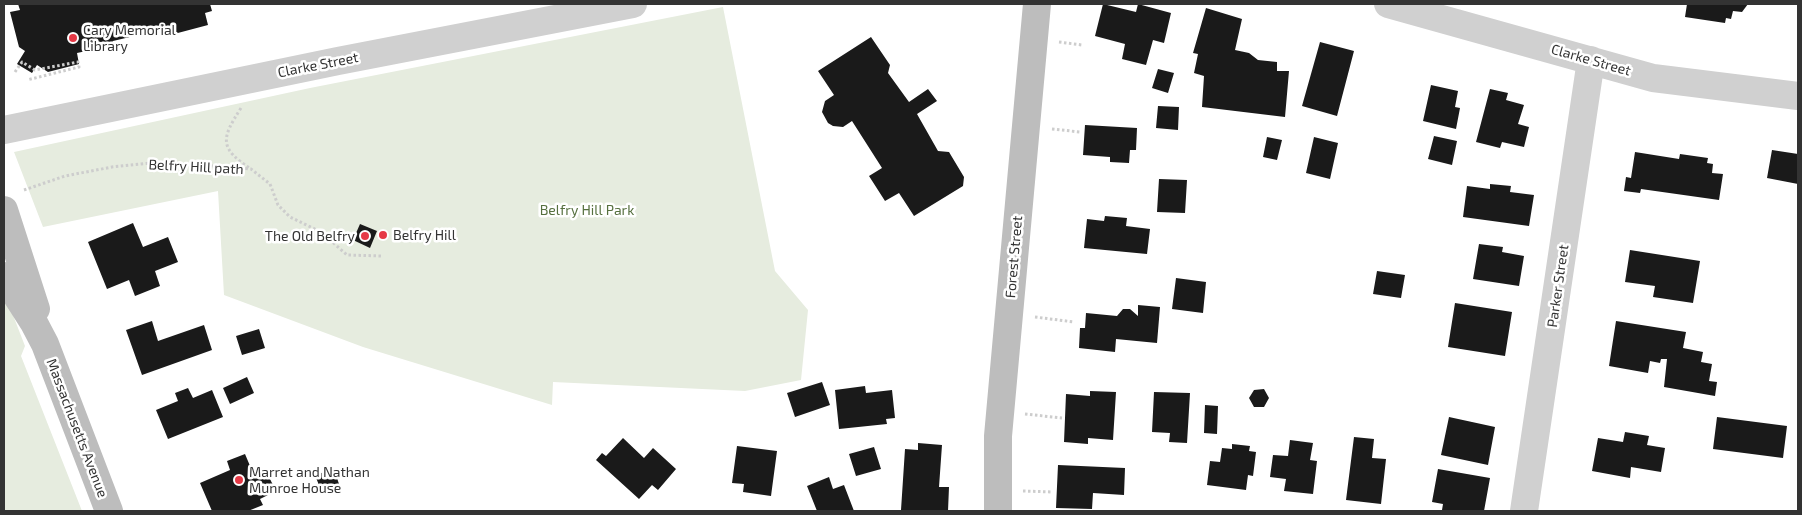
<!DOCTYPE html>
<style>
body{margin:0}
#map{position:relative;width:1802px;height:515px;overflow:hidden;background:#fff;font-family:"Exo 2",sans-serif}
canvas{display:block}
.frame{position:absolute;inset:0;border:5px solid #333;pointer-events:none}
</style>
<div id="map">
<canvas width="1802" height="515"></canvas>
<div class="frame"></div>
</div>
<script>
const ctx = document.querySelector('canvas').getContext('2d');
ctx.lineJoin = 'round';
function paint(path, color) { ctx.fillStyle = color; ctx.fill(path, 'evenodd'); }
function strokePath(path, color, width, dash) { ctx.strokeStyle = color; ctx.lineWidth = width; ctx.lineCap = dash ? 'butt' : 'round'; ctx.setLineDash(dash || []); ctx.stroke(path); }
function label(font, color, halo, rows, align = 'center') {
  ctx.font = font + ' "Exo 2",sans-serif'; ctx.lineWidth = 5; ctx.setLineDash([]); ctx.textBaseline = 'middle'; ctx.strokeStyle = halo; ctx.fillStyle = color; for (const [text, x, y, turn = 0] of rows) {
    ctx.save(); ctx.translate(x, y); ctx.rotate((+turn || 0) * Math.PI / 180); ctx.textAlign = isNaN(turn) ? turn : align; if (halo) ctx.strokeText(text, 0, 0); ctx.fillText(text, 0, 0); ctx.restore();
  }
}
const green = new Path2D(`
 M723,7L775,271L808,310L801,380L745,391L553,382L552,405L363,347L224,295L218,191L43,227L14,152L310,88Z
 M4,292L25,346L21,356L82,511H4Z`);
const building = new Path2D(`
 M18,4H210L212,11L205,13L208,25L174,34L172,27L113,41L110,46L77,53L79,64L48,72L37,65L32,73L17,64L25,51L19,47L10,12L20,10Z
 M1103,4L1136,12L1138,4L1171,13L1164,43L1153,40L1146,65L1122,59L1125,44L1095,36Z
 M1687,4H1748L1742,12L1733,11L1731,19L1726,18L1725,23L1685,17Z
 M1206,8L1242,19L1235,50L1249,53L1258,60L1277,62V71H1289L1285,117L1202,107L1204,76L1194,73L1198,54L1193,53Z
 M871,37L890,65L888,73L909,102L928,89L937,101L917,114L938,151L949,152L964,177L963,186L914,216L899,193L885,201L869,176L882,168L852,121L843,127L833,126L828,123L822,112L825,101L834,95L818,71Z
 M1320,42L1354,51L1337,116L1302,106Z
 M1158,69L1174,73L1168,93L1152,88Z
 M1431,85L1458,91L1455,107L1460,108L1456,129L1423,121Z
 M1490,89L1508,93L1506,100L1524,105L1518,124L1529,127L1524,147L1502,142L1500,148L1476,142Z
 M1158,106L1179,107L1178,130L1156,128Z
 M1085,125L1137,128L1136,150H1130L1129,163L1110,162V157L1083,155Z
 M1434,136L1457,141L1452,165L1428,159Z
 M1267,137L1282,140L1277,160L1263,157Z
 M1314,137L1338,143L1330,179L1306,173Z
 M1772,150L1798,154V184L1767,178Z
 M1635,152L1679,159L1680,154L1708,158L1707,163L1713,164L1712,173L1723,174L1719,200L1641,189L1640,193L1624,191L1626,177L1631,178Z
 M1159,179L1187,180L1185,213L1157,212Z
 M1490,184L1511,186L1510,192L1534,195L1529,226L1463,217L1467,186L1490,189Z
 M1105,216L1127,218L1126,226L1150,229L1147,254L1084,248L1087,219L1104,221Z
 M133,223L143,247L168,237L178,262L155,271L160,286L135,296L129,280L107,289L88,242Z
 M360,224L377,231L370,248L353,240Z
 M1479,244L1503,247L1502,252L1524,256L1519,286L1473,279Z
 M1630,250L1700,261L1693,303L1653,297L1655,286L1625,282Z
 M1377,271L1405,275L1401,298L1373,294Z
 M1176,278L1206,282L1203,313L1172,309Z
 M1455,303L1512,312L1505,356L1448,347Z
 M1138,305L1160,307L1157,343L1116,339L1115,352L1079,348L1080,328H1085L1086,313L1117,316L1123,309H1130L1138,316Z
 M152,321L158,341L204,325L212,350L142,375L126,330Z
 M1616,321L1686,332L1683,348L1703,352L1701,362L1712,364L1709,381L1717,382L1715,396L1664,387L1667,359H1661L1660,363L1650,361L1648,373L1609,366Z
 M259,329L265,348L242,355L236,336Z
 M247,377L254,393L230,404L223,388Z
 M822,382L830,405L795,417L787,393Z
 M865,386L866,393L892,390L895,418L886,419L887,424L839,429L835,390Z
 M188,388L193,398L212,390L223,417L168,439L156,410L178,401L175,393Z
 M1264,389L1269,398L1264,407H1254L1249,398L1254,390Z
 M1090,391L1116,392L1113,440L1088,438V444L1064,442L1066,394L1090,396Z
 M1154,392L1190,393L1187,443L1169,442L1170,433L1152,432Z
 M1205,405L1218,406L1217,434L1204,433Z
 M1449,417L1495,427L1488,465L1441,455Z
 M1717,417L1787,426L1783,458L1713,449Z
 M1625,432L1649,436L1647,445L1665,448L1661,472L1631,467L1630,478L1592,471L1598,438L1623,442Z
 M1354,437L1374,439L1372,458L1386,459L1381,504L1346,500Z
 M623,438L644,458L653,448L676,469L658,490L652,485L639,499L596,460L602,453L606,456Z
 M1290,440L1313,443L1310,460L1317,461L1313,494L1284,491L1286,479L1270,477L1273,455L1288,456Z
 M918,443L942,445L939,487H949L948,511L901,510L905,449L918,450Z
 M1232,444L1250,446L1249,451L1256,452L1253,476L1248,475L1246,490L1207,485L1210,461L1220,462L1222,448L1232,449Z
 M737,446L777,451L771,496L743,492L744,484L732,483Z
 M874,447L881,469L856,476L849,454Z
 M245,454L253,473L258,471L260,476L267,473L274,487L268,489L270,494L260,499L263,505L248,511H212L200,483L230,470L227,461Z
 M1058,465L1125,468L1124,495L1093,493L1092,509L1056,508Z
 M334,469L340,487L322,493L315,475Z
 M1438,469L1490,478L1484,511H1448L1442,510L1443,504L1432,502Z
 M829,477L833,489L844,485L854,511H817L807,486Z`);
const path = new Path2D(`
 M1059,42L1082,45
 M15,72L22,62L35,70L78,62L79,67L27,80
 M241,108C221,139 219,148 251,169
 M1052,129L1080,132
 M24,190L65,176L112,167L160,162L251,169L270,184L278,205L290,217L321,232L347,255L382,256
 M1035,317L1074,322
 M1025,414L1062,418
 M1023,491L1053,492`);
const street = new Path2D(`
 M1388,4L1653,78L1798,96
 M4,130L338,61L633,4
 M1524,511L1591,60`);
const secondary = new Path2D(`
 M4,210L36,309
 M4,276L34,323L45,344L109,511
 M998,511V436L1037,4`);
const markers = [
 [73,38,5,"#e63946"],
 [383,235,5,"#e63946"],
 [365,236,5,"#e63946"],
 [239,480,5,"#e63946"]
];
const poiNames = [
 ["Cary Memorial",83,30],
 ["Library",83,46],
 ["Belfry Hill",393,235],
 ["The Old Belfry",355,236,"right"],
 ["Marret and Nathan",249,472],
 ["Munroe House",249,488]
];
const streetNames = [
 ["Clarke Street",1591,60,16],
 ["Clarke Street",318,65,-11],
 ["Belfry Hill path",196,167,3],
 ["Forest Street",1014,257,-85],
 ["Parker Street",1558,286,-82],
 ["Massachusetts Avenue",77,428,69]
];
const parkNames = [
 ["Belfry Hill Park",587,210]
];
paint(green, '#e6ecdf');
paint(building, '#1a1a1a');
strokePath(path, '#cdcdcd', 3, [2.5, 2.5]);
strokePath(street, '#d0d0d0', 28);
strokePath(secondary, '#bdbdbd', 28);
for (const [x, y, r, color] of markers) { const dot = new Path2D(); dot.arc(x, y, r, 0, 2 * Math.PI); ctx.fillStyle = color; ctx.fill(dot); strokePath(dot, '#fff', 2); }
label('14px', '#333', '#fff', poiNames, 'left');
label('14px', '#333', '#fff', streetNames);
label('14px', '#56703f', '#fff', parkNames);
</script>
